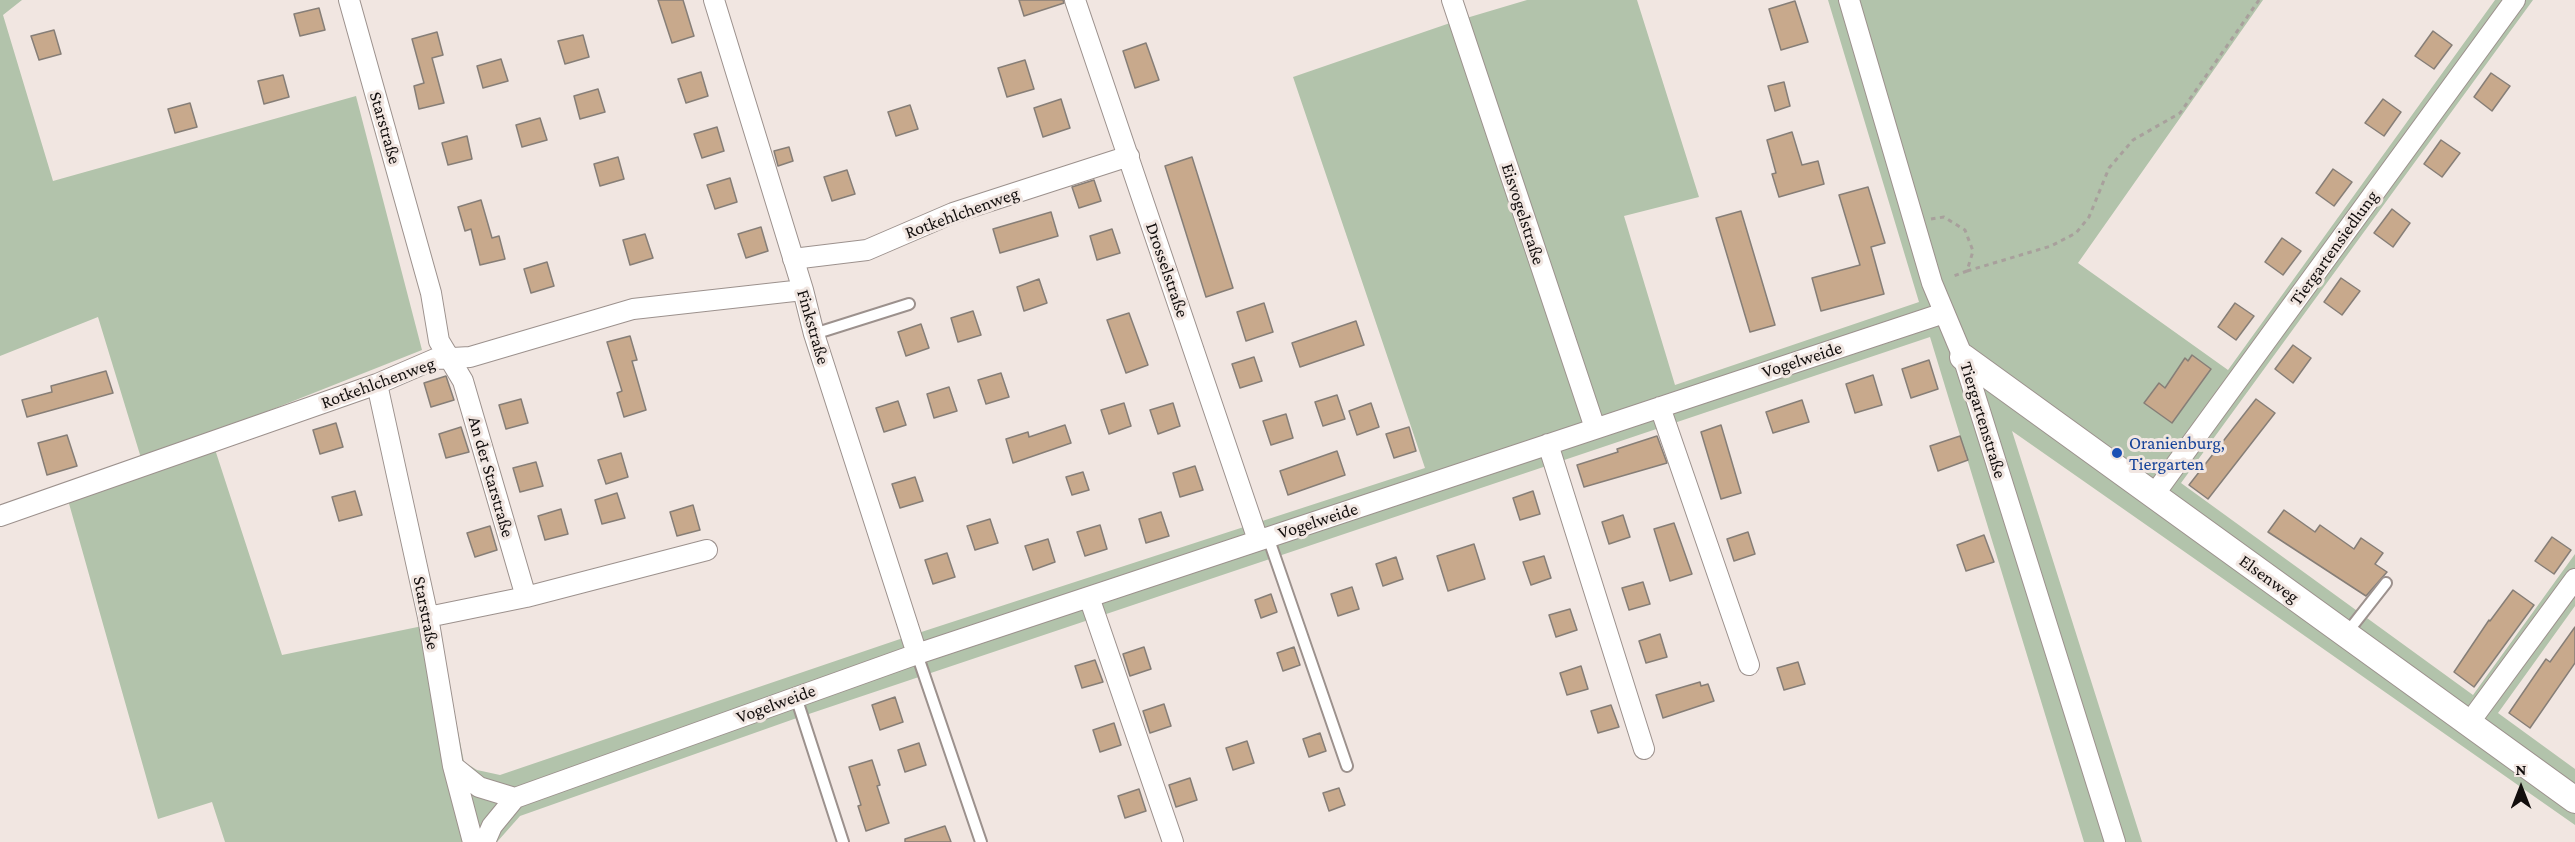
<!DOCTYPE html>
<meta charset="utf-8">
<style>
body{margin:0}
#map{position:relative;width:2575px;height:842px;overflow:hidden;background:#f1e6e1;font-family:"Crimson Pro",serif}
canvas{display:block}
.north{position:absolute;left:2491px;top:758px;width:60px;height:60px;-webkit-text-stroke:4px #f1e6e1;paint-order:stroke;rotate:0deg;font-size:16px;font-weight:700;line-height:24px;text-align:center;color:#120e0d}
.north::after{content:'';display:block;margin:auto;width:21px;height:27px;background:#120e0d;clip-path:polygon(50% 0,100% 100%,50% 72%,0 100%)}
</style>
<div id="map">
<canvas width="2575" height="842"></canvas>
<div class="north">N</div>
</div>
<script>
const ctx = document.querySelector('canvas').getContext('2d');
ctx.lineJoin = 'round';
function paint(path, color) { ctx.fillStyle = color; ctx.fill(path, 'evenodd'); }
function strokePath(path, color, width, dash) { ctx.strokeStyle = color; ctx.lineWidth = width; ctx.lineCap = dash ? 'butt' : 'round'; ctx.setLineDash(dash || []); ctx.stroke(path); }
function label(font, color, halo, rows, align = 'center') {
  ctx.font = font + ' "Crimson Pro",serif'; ctx.lineWidth = 6; ctx.setLineDash([]); ctx.textBaseline = 'middle'; ctx.strokeStyle = halo; ctx.fillStyle = color; for (const [text, x, y, turn = 0] of rows) {
    ctx.save(); ctx.translate(x, y); ctx.rotate((+turn || 0) * Math.PI / 180); ctx.textAlign = isNaN(turn) ? turn : align; if (halo) ctx.strokeText(text, 0, 0); ctx.fillText(text, 0, 0); ctx.restore();
  }
}
const green = new Path2D(`
 M0,0H22L3,15L53,181L356,96L422,350L210,434L282,655L437,623L464,762L477,770L500,775L906,637L1425,468L1293,77L1453,22L1527,0H1637L1699,197L1624,216L1675,385L1919,302L1828,0H2263L2078,263L2228,370L2495,0H2533L2181,483L2473,695L2575,554V606L2498,713L2575,769V825L2012,431L2142,842H2084L1930,337L794,719L520,816L497,842H225L212,802L158,819L68,500L141,458L98,317L0,356Z`);
const building = new Path2D(`
 M658,0H683L694,36L672,43Z
 M1019,0H1063L1064,3L1024,16Z
 M1795,1L1808,42L1781,50L1769,9Z
 M319,8L325,30L300,36L294,14Z
 M54,30L61,54L39,60L31,36Z
 M2433,31L2452,45L2434,69L2415,56Z
 M437,32L443,55L432,58L444,103L419,109L414,86L424,83L412,39Z
 M583,35L589,57L565,64L558,41Z
 M1146,43L1159,80L1135,88L1123,51Z
 M501,59L508,81L483,88L477,66Z
 M1025,60L1034,89L1007,97L998,68Z
 M701,72L708,96L686,103L678,79Z
 M2491,73L2510,86L2492,111L2474,97Z
 M283,75L289,97L264,104L258,81Z
 M1784,82L1790,106L1775,111L1768,86Z
 M598,89L605,112L580,119L574,96Z
 M1061,99L1070,128L1043,137L1034,108Z
 M2383,99L2401,112L2384,136L2365,123Z
 M190,103L197,127L175,133L168,109Z
 M910,105L918,129L896,136L888,112Z
 M540,118L547,140L522,147L516,125Z
 M717,127L724,151L702,158L694,134Z
 M1792,132L1802,165L1818,161L1824,184L1779,197L1772,174L1776,173L1767,140Z
 M467,136L472,159L448,165L442,143Z
 M2441,140L2460,153L2442,177L2424,164Z
 M789,147L793,161L778,166L774,151Z
 M618,157L624,179L600,186L594,164Z
 M1192,157L1233,288L1206,297L1165,166Z
 M2333,169L2352,182L2334,206L2316,193Z
 M847,170L855,194L832,201L824,177Z
 M730,178L737,202L715,209L707,185Z
 M1094,180L1101,201L1079,208L1072,187Z
 M1868,187L1885,243L1871,247L1884,294L1821,311L1812,278L1860,265L1839,195Z
 M481,200L492,238L499,236L505,259L480,265L471,229L465,231L458,207Z
 M2392,209L2410,223L2393,247L2374,233Z
 M1741,211L1775,325L1750,332L1716,218Z
 M1051,212L1058,236L1000,253L993,229Z
 M761,227L768,251L746,258L738,234Z
 M1112,229L1120,253L1097,260L1090,236Z
 M645,234L653,258L630,265L623,240Z
 M2282,238L2301,251L2283,275L2265,262Z
 M547,262L554,286L531,293L524,269Z
 M2341,278L2360,291L2342,315L2324,302Z
 M1039,279L1047,303L1024,311L1017,287Z
 M1264,303L1273,332L1246,341L1237,312Z
 M2235,303L2254,316L2236,340L2218,327Z
 M973,311L981,335L958,342L951,318Z
 M1129,313L1148,365L1126,373L1107,320Z
 M1356,321L1364,345L1300,367L1292,343Z
 M921,324L929,348L906,356L898,332Z
 M630,336L637,360L632,361L646,410L624,417L617,393L622,391L607,342Z
 M2293,345L2311,358L2293,383L2275,369Z
 M2192,355L2211,369L2172,423L2144,403L2159,383L2165,388L2185,358L2188,361Z
 M1254,357L1262,381L1240,388L1232,364Z
 M1929,360L1938,389L1911,398L1902,369Z
 M106,371L113,393L27,417L22,400L52,392L51,386Z
 M1001,373L1009,397L986,404L978,380Z
 M1873,375L1882,405L1855,413L1846,384Z
 M446,376L454,400L431,407L424,383Z
 M949,387L957,411L934,418L927,394Z
 M1337,395L1345,419L1323,426L1315,402Z
 M521,399L528,423L506,429L499,405Z
 M2256,399L2275,413L2208,499L2189,485Z
 M1802,400L1809,422L1773,433L1766,412Z
 M898,401L906,425L884,432L876,408Z
 M1124,403L1131,426L1109,434L1101,410Z
 M1173,403L1180,426L1158,434L1150,410Z
 M1371,403L1379,427L1357,435L1349,411Z
 M1286,414L1293,438L1271,445L1263,421Z
 M336,423L343,447L320,454L313,430Z
 M1065,425L1071,443L1013,463L1006,439L1028,432L1029,437Z
 M1721,425L1741,493L1721,499L1701,432Z
 M461,427L469,452L446,458L439,434Z
 M1409,427L1416,451L1394,458L1386,434Z
 M67,435L77,466L47,475L38,443Z
 M1657,436L1667,463L1584,487L1577,465L1618,452L1617,449Z
 M1960,436L1968,460L1938,471L1930,446Z
 M1337,451L1345,475L1288,495L1280,471Z
 M621,453L628,477L606,484L598,460Z
 M536,462L543,486L520,492L513,468Z
 M1195,466L1203,490L1180,497L1173,473Z
 M1083,472L1089,490L1072,495L1066,477Z
 M915,477L923,501L900,508L892,484Z
 M355,491L362,515L339,521L332,497Z
 M1533,491L1540,514L1520,520L1513,498Z
 M617,493L625,518L602,524L595,500Z
 M693,505L700,530L677,536L670,512Z
 M561,509L568,534L545,540L538,516Z
 M2284,510L2315,532L2320,525L2354,549L2361,538L2383,553L2375,564L2387,572L2366,596L2268,532Z
 M1161,512L1169,536L1146,543L1139,519Z
 M1623,515L1630,537L1609,544L1602,522Z
 M990,519L998,543L975,550L967,526Z
 M1674,523L1692,574L1670,581L1654,529Z
 M1100,525L1107,549L1085,556L1077,532Z
 M490,526L497,550L475,557L467,533Z
 M1748,532L1755,554L1734,561L1727,539Z
 M1984,535L1994,562L1966,571L1957,545Z
 M2552,537L2571,550L2554,574L2535,561Z
 M1048,539L1055,562L1033,570L1025,546Z
 M1474,544L1485,579L1448,591L1437,556Z
 M947,553L955,577L933,584L925,560Z
 M1544,556L1551,578L1531,585L1523,562Z
 M1396,557L1403,579L1383,586L1376,564Z
 M1643,582L1650,604L1629,610L1622,588Z
 M1352,587L1359,609L1338,616L1331,594Z
 M2513,590L2534,605L2474,687L2454,672L2489,620L2490,621Z
 M1271,594L1277,612L1261,618L1255,600Z
 M1570,609L1577,630L1556,637L1549,615Z
 M2575,627V663L2530,728L2509,713L2546,659L2550,662Z
 M1660,634L1667,657L1646,663L1639,641Z
 M1144,647L1151,669L1130,676L1123,654Z
 M1294,647L1300,665L1283,671L1277,653Z
 M1095,660L1103,682L1082,688L1075,666Z
 M1798,662L1805,684L1784,690L1777,668Z
 M1581,666L1588,689L1567,695L1560,673Z
 M1700,682L1701,686L1708,684L1714,701L1663,718L1656,695Z
 M895,697L903,722L880,730L872,705Z
 M1164,704L1171,726L1150,733L1143,711Z
 M1611,705L1619,727L1598,733L1591,711Z
 M1114,723L1121,745L1100,752L1093,730Z
 M1320,733L1326,751L1309,757L1303,739Z
 M1247,741L1254,763L1233,770L1226,748Z
 M919,743L926,765L905,772L898,750Z
 M872,760L880,785L877,786L889,823L866,831L858,806L861,805L849,767Z
 M1190,778L1197,800L1176,807L1169,785Z
 M1339,788L1345,805L1329,811L1323,793Z
 M1139,789L1146,811L1125,818L1118,796Z
 M945,826L951,842H905V839Z`);
const path = new Path2D(`
 M1931,219L1944,217L1965,230L1973,251L1967,271L1951,277
 M1967,271L2051,246L2076,233L2089,217L2109,168L2133,140L2180,113L2259,0`);
const service = new Path2D(`
 M814,334L909,304
 M1268,537L1347,766
 M2346,634L2386,583
 M917,654L981,842
 M796,697L843,842`);
const minor = new Path2D(`
 M349,0L431,293L439,341L463,381L526,597
 M714,0L803,290L814,334L917,654
 M1075,0L1258,540
 M1452,0L1595,428
 M1849,0L1932,283L1963,357L2115,842
 M793,259L867,250L953,213L1129,156
 M377,384L428,617L453,766L473,842
 M1660,407L1749,665
 M1548,444L1644,749
 M2153,496L2515,0
 M0,516L377,384L435,359L470,357L633,309L803,290
 M1089,597L1173,842
 M428,617L526,597L707,550
 M2469,723L2575,579
 M453,766L479,787L515,798
 M485,842L492,826L515,798L917,654L1944,313`);
const tertiary = new Path2D(`
 M1963,357L2575,800`);
const markers = [
 [2117,453,6,"#1a4fb4"]
];
const streetNames = [
 ["Starstraße",385,128,74],
 ["Rotkehlchenweg",962,213,-20],
 ["Eisvogelstraße",1523,214,72],
 ["Tiergartensiedlung",2334,248,-54],
 ["Drosselstraße",1167,270,71],
 ["Finkstraße",813,327,74],
 ["Vogelweide",1802,360,-18],
 ["Rotkehlchenweg",378,383,-20],
 ["Tiergartenstraße",1983,420,73],
 ["An der Starstraße",491,477,74],
 ["Vogelweide",1318,521,-18],
 ["Elsenweg",2269,579,36],
 ["Starstraße",426,613,79],
 ["Vogelweide",776,704,-20]
];
const transitNames = [
 ["Oranienburg,",2129,443],
 ["Tiergarten",2129,464]
];
paint(green, '#b2c3ab');
paint(building, '#c8a98c');
strokePath(building, '#867e77', 1.5);
strokePath(service, '#9c918d', 14);
strokePath(minor, '#9c918d', 22);
strokePath(tertiary, '#9c918d', 28);
strokePath(path, '#a8a09c', 3, [4.5, 4.5]);
strokePath(service, '#fff', 10);
strokePath(minor, '#fff', 20);
strokePath(tertiary, '#fff', 26);
for (const [x, y, r, color] of markers) { const dot = new Path2D(); dot.arc(x, y, r, 0, 2 * Math.PI); ctx.fillStyle = color; ctx.fill(dot); strokePath(dot, '#f1e6e1', 2); }
label('18px', '#120e0d', '#f1e6e1', streetNames);
label('18px', '#164399', '#f1e6e1', transitNames, 'left');
</script>
